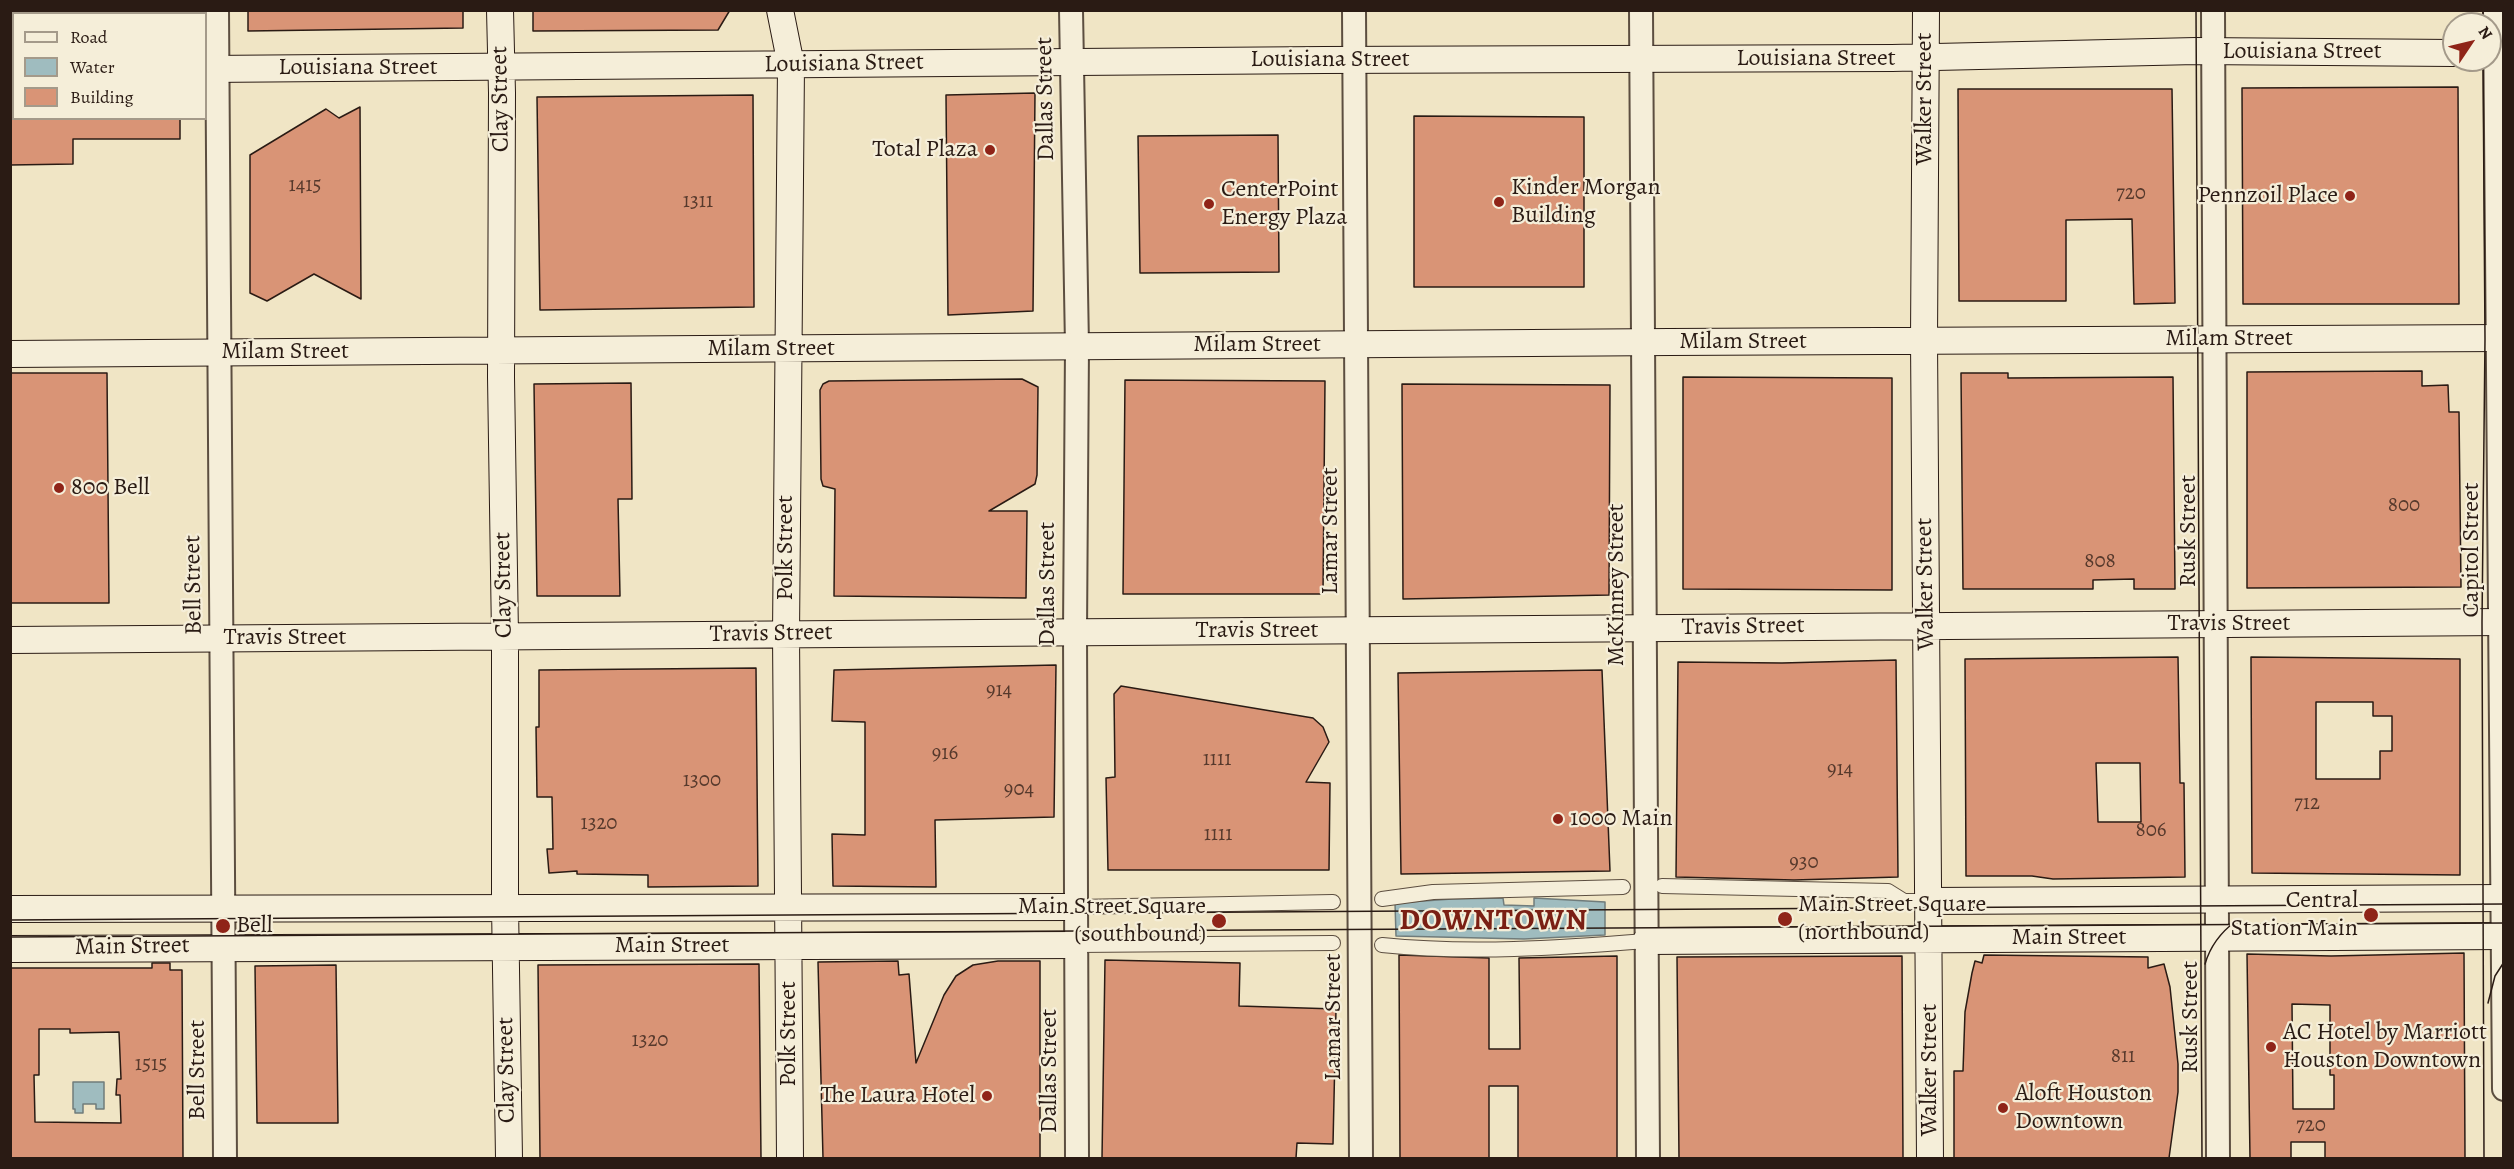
<!DOCTYPE html>
<style>
body{margin:0}
#map{position:relative;width:2514px;height:1169px;overflow:hidden;background:#f0e5c5;font-family:Alegreya,serif}
canvas{display:block}
.frame{position:absolute;inset:0;border:12px solid #2a1b14;pointer-events:none}
.legend{position:absolute;left:12px;top:12px;width:195px;height:108px;box-sizing:border-box;background:#f5eed9;border:2px solid #a49a8a;margin:0;padding:8px 10px;list-style:none;font-size:18px;color:#2a1b14}
.legend li{display:flex;align-items:center;gap:12px;height:30px}
.legend b{width:30px;border:2px solid #a49a8a}
.north{position:absolute;left:2442px;top:12px;width:60px;height:60px;box-sizing:border-box;background:#f5eed9;border:2px solid #a49a8a;border-radius:50%;rotate:55deg;font-size:16px;font-weight:700;line-height:24px;text-align:center;color:#2a1b14}
.north::after{content:'';display:block;margin:auto;width:21px;height:27px;background:#8f2418;clip-path:polygon(50% 0,100% 100%,50% 72%,0 100%)}
</style>
<div id="map">
<canvas width="2514" height="1169"></canvas>
<div class="frame"></div>
<ul class="legend">
<li><b style="height:8px;background:#f5eed9"></b>Road</li>
<li><b style="height:16px;background:#9fbcbf"></b>Water</li>
<li><b style="height:16px;background:#d99476"></b>Building</li>
</ul>
<div class="north">N</div>
</div>
<script>
const ctx = document.querySelector('canvas').getContext('2d');
ctx.lineJoin = 'round';
function paint(path, color) { ctx.fillStyle = color; ctx.fill(path, 'evenodd'); }
function strokePath(path, color, width, dash) { ctx.strokeStyle = color; ctx.lineWidth = width; ctx.lineCap = dash ? 'butt' : 'round'; ctx.setLineDash(dash || []); ctx.stroke(path); }
function label(font, color, halo, rows, align = 'center') {
  ctx.font = font + ' Alegreya,serif'; ctx.lineWidth = 4.5; ctx.setLineDash([]); ctx.textBaseline = 'middle'; ctx.strokeStyle = halo; ctx.fillStyle = color; for (const [text, x, y, turn = 0] of rows) {
    ctx.save(); ctx.translate(x, y); ctx.rotate((+turn || 0) * Math.PI / 180); ctx.textAlign = isNaN(turn) ? turn : align; if (halo) ctx.strokeText(text, 0, 0); ctx.fillText(text, 0, 0); ctx.restore();
  }
}
const water = new Path2D(`
 M1503,898L1504,905L1534,906V898L1605,902V935L1524,939L1396,936L1395,903L1452,899Z
 M73,1082H104V1109H96V1104H83V1113H75V1109H73Z`);
const building = new Path2D(`
 M248,10H463V28L248,31Z
 M533,10H730L718,30L533,31Z
 M2458,87L2459,304H2243L2242,88Z
 M1958,89H2172L2175,303L2134,304L2132,219L2066,220V301H1959Z
 M1035,93L1033,311L948,315L946,95Z
 M753,95L754,307L540,310L537,97Z
 M360,107L361,299L314,274L267,301L250,293V155L326,109L339,118Z
 M1414,116L1584,117V287H1414Z
 M10,118H180V139H73V164L10,165Z
 M1278,135L1279,272L1140,273L1138,136Z
 M2422,371V386L2448,385L2449,412H2459L2461,587L2247,588V372Z
 M10,373H107L109,603H10Z
 M1961,373H2008V378L2173,377L2175,589H2134V579L2093,580V589H1963Z
 M1683,377L1892,378V590L1683,589Z
 M1022,379L1038,387L1037,475L1035,484L989,511H1027L1026,598L834,596L835,489L823,486L821,479L820,390L823,384L829,381Z
 M1125,380L1325,381L1323,594H1123Z
 M631,383L632,499H618L620,596H537L534,384Z
 M1402,384L1610,385L1609,595L1403,599Z
 M2178,657L2180,783H2184L2185,877L2053,879L2032,876H1966L1965,659ZM2096,763H2140L2141,822H2098Z
 M2251,657L2460,659V875L2252,873ZM2316,702H2373V716H2392V751H2380V779H2316Z
 M1896,660L1898,877L1794,880L1676,877L1678,662L1782,663Z
 M1056,665L1054,817L935,820L936,887L833,886L832,834L865,835V722L832,721L834,670Z
 M756,668L758,886L648,887V875L577,874V871L549,873L547,849H553L552,797H537L536,727H539V670Z
 M1602,670L1610,871L1401,874L1398,673Z
 M1121,686L1313,718L1323,727L1329,742L1306,782L1330,783L1329,870H1108L1106,778L1115,777L1114,694Z
 M2464,953L2465,1158H2325V1142H2291V1158H2250L2247,954L2331,956ZM2292,1004L2330,1005V1075H2334V1109H2293Z
 M1399,955L1489,958V1049H1520L1519,958L1617,956V1158H1518V1086H1489V1158H1400Z
 M1984,955L2148,957V968L2164,964L2170,987L2178,1064V1092L2169,1158H1954V1071H1963L1965,1012L1972,973L1975,961L1982,963Z
 M1902,956L1903,1158H1679L1677,957Z
 M1105,960L1240,963L1239,1006L1336,1009L1333,1144L1297,1143L1296,1158H1102Z
 M898,961L899,975L909,974L916,1063L944,995L956,976L973,965L998,961H1040V1158H823L818,962Z
 M152,963H170V970H182L183,1158H10V968H152ZM39,1029H70V1033L119,1032L121,1079H117L116,1095H120L121,1123L35,1122L34,1075H39Z
 M759,964L761,1158H540L538,965Z
 M336,965L338,1123H257L255,966Z`);
const pedestrian = new Path2D(`
 M1662,886L1888,891L1904,901H1929
 M1382,899L1433,892L1623,887
 M1076,907L1333,902
 M1076,945L1333,943
 M1382,945C1469,954 1559,948 1646,941`);
const tertiary = new Path2D(`
 M217,10L225,1158
 M1071,10L1077,346L1075,632L1077,1158
 M1354,10L1361,1158
 M1641,10L1648,1158
 M2213,10L2218,1158
 M2495,10L2504,1089`);
const secondary = new Path2D(`
 M500,10L502,93L501,377L505,636V906L509,1158
 M780,10L791,65L786,634L790,1158
 M1926,10L1924,340L1930,1158
 M2490,53H2504
 M206,69L1324,60L1892,58L2196,51L2454,53
 M10,70H14
 M10,354L1670,342L2504,338
 M10,640L2504,622
 M1929,901L2504,898
 M10,909L1076,907
 M1646,941L2504,936
 M10,949L1076,945`);
const tram = new Path2D(`
 M2196,10L2202,1158
 M2483,10V24
 M2483,60L2485,339L2482,622L2484,1158
 M10,920L2504,904
 M10,937L2504,923
 M2205,964C2210,947 2221,932 2236,921
 M2488,1003L2495,976L2504,962`);
const markers = [
 [990,150,6,"#8f2418"],
 [2350,196,6,"#8f2418"],
 [1499,202,6,"#8f2418"],
 [1209,204,6,"#8f2418"],
 [59,488,6,"#8f2418"],
 [1558,819,6,"#8f2418"],
 [2371,915,8,"#8f2418"],
 [1785,919,8,"#8f2418"],
 [1219,921,8,"#8f2418"],
 [223,926,8,"#8f2418"],
 [2271,1047,6,"#8f2418"],
 [987,1096,6,"#8f2418"],
 [2003,1108,6,"#8f2418"]
];
const numberNames = [
 ["1415",305,186],
 ["720",2131,194],
 ["1311",698,202],
 ["800",2404,506],
 ["808",2100,562],
 ["914",999,691],
 ["916",945,754],
 ["1111",1217,760],
 ["914",1840,770],
 ["1300",702,781],
 ["904",1019,790],
 ["712",2307,804],
 ["1320",599,824],
 ["806",2151,831],
 ["1111",1218,835],
 ["930",1804,863],
 ["1320",650,1041],
 ["811",2123,1057],
 ["1515",151,1065],
 ["720",2311,1126]
];
const streetNames = [
 ["Louisiana Street",2302,52],
 ["Louisiana Street",1816,59],
 ["Louisiana Street",1330,60],
 ["Louisiana Street",844,64,-1],
 ["Louisiana Street",358,68],
 ["Clay Street",501,99,-91],
 ["Dallas Street",1046,99,-91],
 ["Walker Street",1925,99,-90],
 ["Milam Street",2229,339],
 ["Milam Street",1743,342],
 ["Milam Street",1257,345],
 ["Milam Street",771,349],
 ["Milam Street",285,352],
 ["Lamar Street",1331,531,-90],
 ["Rusk Street",2189,531,-90],
 ["Polk Street",786,548,-90],
 ["Capitol Street",2472,550,-90],
 ["Dallas Street",1048,584,-90],
 ["Walker Street",1926,584,-91],
 ["Bell Street",194,585,-91],
 ["Clay Street",504,585,-91],
 ["McKinney Street",1617,585,-90],
 ["Travis Street",2229,624],
 ["Travis Street",1743,627,-1],
 ["Travis Street",1257,631],
 ["Travis Street",771,634,-1],
 ["Travis Street",285,638],
 ["Main Street",2069,938],
 ["Main Street",672,946],
 ["Main Street",132,947,-1],
 ["Lamar Street",1334,1017,-90],
 ["Rusk Street",2191,1017,-90],
 ["Polk Street",789,1034,-90],
 ["Bell Street",198,1070,-90],
 ["Clay Street",507,1070,-91],
 ["Walker Street",1930,1070,-90],
 ["Dallas Street",1050,1071,-90]
];
const poiNames = [
 ["Total Plaza",978,150,"right"],
 ["Kinder Morgan",1511,188],
 ["Building",1511,216],
 ["CenterPoint",1221,190],
 ["Energy Plaza",1221,218],
 ["Pennzoil Place",2338,196,"right"],
 ["800 Bell",71,488],
 ["1000 Main",1570,819],
 ["Central",2358,901,"right"],
 ["Station Main",2358,929,"right"],
 ["Main Street Square",1798,905],
 ["(northbound)",1798,933],
 ["Main Street Square",1206,907,"right"],
 ["(southbound)",1206,935,"right"],
 ["Bell",236,926],
 ["AC Hotel by Marriott",2283,1033],
 ["Houston Downtown",2283,1061],
 ["Aloft Houston",2015,1094],
 ["Downtown",2015,1122],
 ["The Laura Hotel",975,1096,"right"]
];
const districtNames = [
 ["DOWNTOWN",1494,922]
];
paint(water, '#9fbcbf');
strokePath(water, '#707c7b', 1.5);
paint(building, '#d99476');
strokePath(building, '#2a1b14', 1.5);
strokePath(pedestrian, '#5c4e40', 16);
strokePath(tertiary, '#5c4e40', 26);
strokePath(secondary, '#2a1b14', 28);
strokePath(pedestrian, '#f5eed9', 14);
strokePath(tertiary, '#f5eed9', 22);
strokePath(secondary, '#f5eed9', 26);
strokePath(tram, '#2a1b14', 1.5);
for (const [x, y, r, color] of markers) { const dot = new Path2D(); dot.arc(x, y, r, 0, 2 * Math.PI); ctx.fillStyle = color; ctx.fill(dot); strokePath(dot, '#f5eed9', 2); }
label('21px', '#56392c', null, numberNames);
label('24px', '#2a1b14', '#f5eed9', streetNames);
label('24px', '#2a1b14', '#f5eed9', poiNames, 'left');
ctx.letterSpacing = '1.5px';
label('bold 30px', '#7a1f14', '#f5eed9', districtNames);
ctx.letterSpacing = '0px';
</script>
